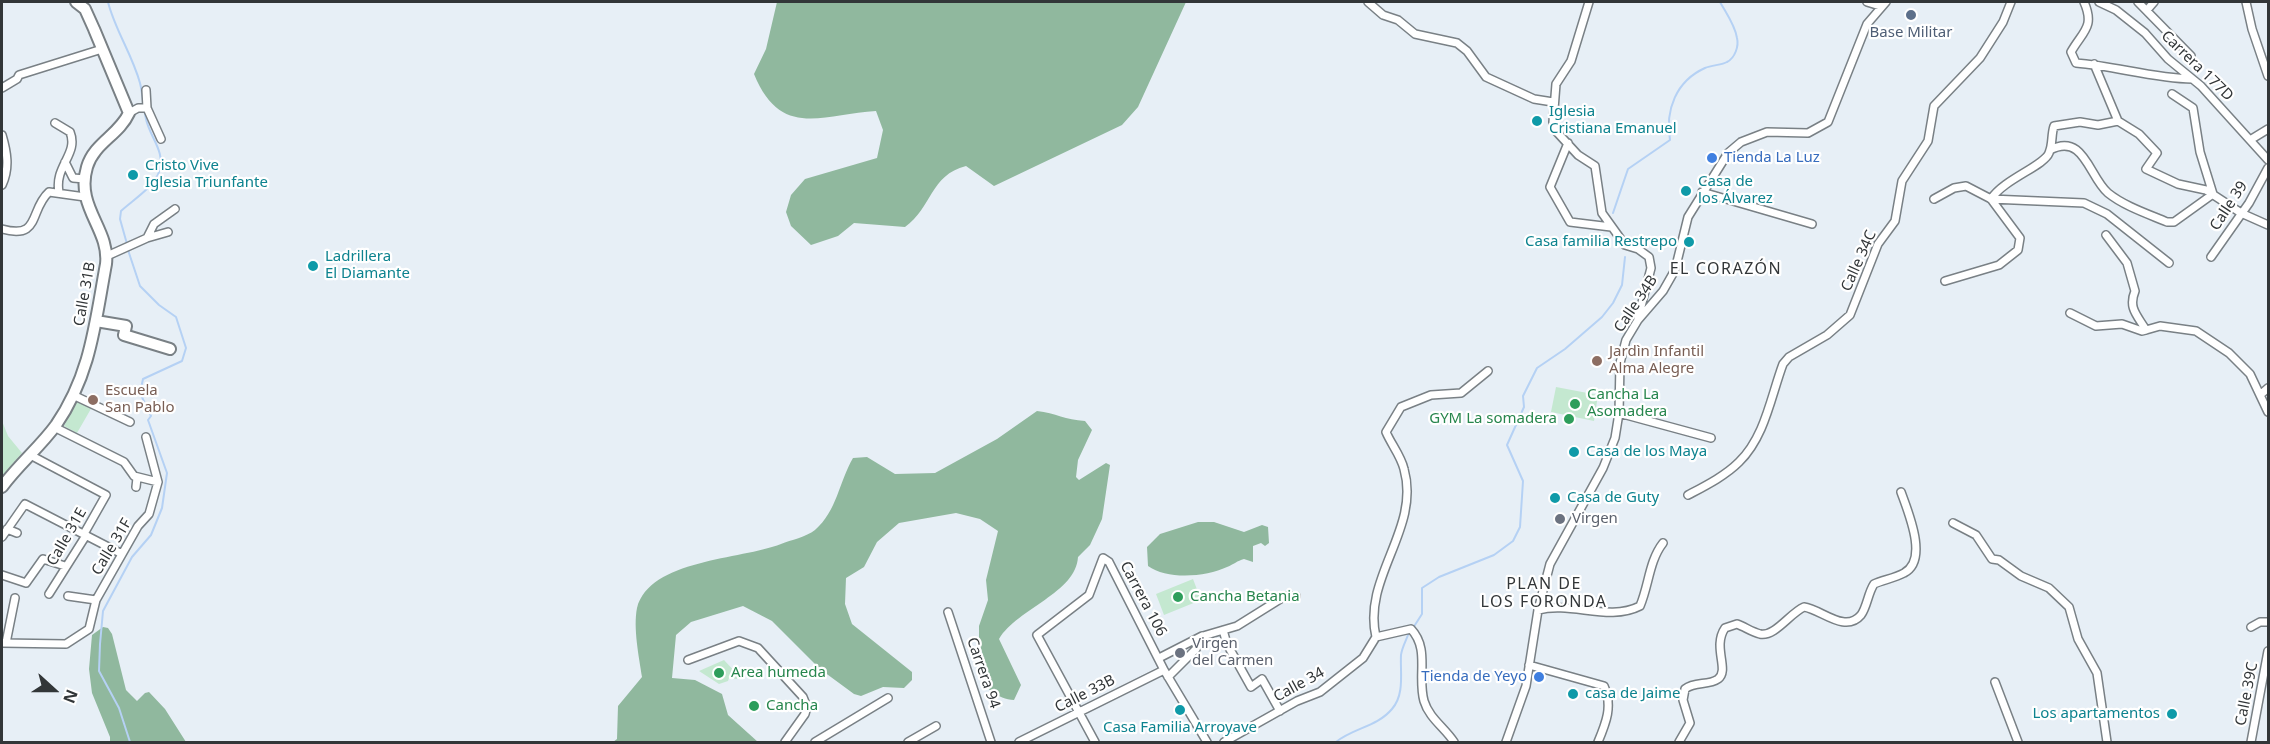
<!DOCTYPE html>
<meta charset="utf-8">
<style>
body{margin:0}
#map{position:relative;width:2270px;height:744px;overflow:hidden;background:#e7eff6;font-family:"Noto Sans",sans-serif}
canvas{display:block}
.frame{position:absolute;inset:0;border:3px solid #323638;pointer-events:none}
.north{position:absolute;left:24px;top:660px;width:60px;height:60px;-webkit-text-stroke:4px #fff;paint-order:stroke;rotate:111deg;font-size:16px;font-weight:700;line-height:24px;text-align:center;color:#323638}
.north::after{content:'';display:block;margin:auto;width:21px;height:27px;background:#323638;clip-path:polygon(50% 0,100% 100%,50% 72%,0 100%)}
</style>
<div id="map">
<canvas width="2270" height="744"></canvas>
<div class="frame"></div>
<div class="north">N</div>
</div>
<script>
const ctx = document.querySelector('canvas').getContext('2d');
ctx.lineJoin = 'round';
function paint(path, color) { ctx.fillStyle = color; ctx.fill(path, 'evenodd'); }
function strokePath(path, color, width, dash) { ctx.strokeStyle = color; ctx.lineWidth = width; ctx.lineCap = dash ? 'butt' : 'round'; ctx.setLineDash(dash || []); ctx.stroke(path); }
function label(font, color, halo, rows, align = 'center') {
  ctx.font = font + ' "Noto Sans",sans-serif'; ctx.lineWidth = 4.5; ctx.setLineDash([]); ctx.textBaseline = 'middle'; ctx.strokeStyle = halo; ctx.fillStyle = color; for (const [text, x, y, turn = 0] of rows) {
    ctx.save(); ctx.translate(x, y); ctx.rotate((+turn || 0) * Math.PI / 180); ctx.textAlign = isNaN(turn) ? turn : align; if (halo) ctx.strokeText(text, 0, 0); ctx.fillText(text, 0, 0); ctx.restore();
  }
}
const green = new Path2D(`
 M1556,387L1598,395L1594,421L1551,412Z
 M78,400L92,407L77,433L64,426Z
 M2,421L8,436L22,453L2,476Z
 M1193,579L1201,600L1164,615L1156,594Z
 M724,660L738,675L737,679L729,678L728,681L719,684L699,671Z`);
const forest = new Path2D(`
 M777,2H1186L1138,107L1122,125L994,186L966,166C930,175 932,208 905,227L854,223L838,236L811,245L791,226L786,212L791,195L805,179L877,158L883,130L876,111C823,114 781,140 754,74L766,49Z
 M1037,411C1056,413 1065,420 1085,421L1092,430L1078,460L1076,477L1079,480L1106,463L1110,465L1102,519L1090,545L1078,557C1076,593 1018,608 999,639L1021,685L1014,700C998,699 983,688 979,673L985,662L979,642V626L988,600L986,580L998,531L980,519L956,513L899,523L877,542L864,567L846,578L845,604L852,624L912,672V680L904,688L883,687L861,696L854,694L820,669L772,621L743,606L691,622L676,635L672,678L695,680L722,694L728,715L758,742H613L617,739L618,706L642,677C639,657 633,628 637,608C650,559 740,560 781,544C791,540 806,537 815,530C837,511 839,482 853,458L867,457L895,474L935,473L997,439Z
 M1198,522H1214L1244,532L1262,525L1268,527L1269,543L1265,546L1261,543L1253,546V562L1244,559C1237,561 1234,564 1227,567C1206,577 1167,580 1148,566L1147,547L1160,534Z
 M103,627L108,628L112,634L126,690L137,701L145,693L149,692L165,709L186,742H110V737L92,693L89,669L92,635Z`);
const stream = new Path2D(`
 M108,2C115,30 132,54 140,83C143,95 143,107 146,119C150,138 166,151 159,172C154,187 133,200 121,211L120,219L127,244
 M1613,213L1628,169L1670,140C1665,110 1676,81 1705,68C1712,65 1722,65 1727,62C1735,58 1739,46 1737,38C1735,25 1726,13 1720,2
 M128,250L140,286L159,305L176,317L186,348L182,361L143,379L140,393L151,416L148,420L167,473L162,508L151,535L132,557L103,611L100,644L99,671L119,708L130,742
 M1413,628L1422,614V588L1439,577L1494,555L1513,541L1520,527L1523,481L1507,445L1524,407L1523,396L1537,368L1565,349L1602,317L1613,303L1622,285L1625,257
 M1336,742C1353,728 1377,727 1392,709C1405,694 1400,672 1401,655C1402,647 1407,639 1409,632`);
const street = new Path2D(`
 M1368,2L1383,15L1398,20L1415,34L1457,43L1467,51L1486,77L1534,99L1553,102
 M1589,2L1571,61L1556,84L1553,122L1555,130L1578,155L1595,166L1602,213L1625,245L1638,249L1649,257L1651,268L1638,318
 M1867,2L1880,6
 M2084,2C2095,27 2083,31 2071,52L2076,63C2115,66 2153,78 2192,79
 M2099,2L2116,10L2145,33L2168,59L2201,86L2268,160
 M2138,2L2191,56
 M2246,2L2252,29L2268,76
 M2147,10L2154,2
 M2094,64L2118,121
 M2,88L17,79L19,75L102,49
 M146,90L147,108L161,139
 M2172,94L2193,108L2200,152L2213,194
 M129,113L138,108H147
 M2118,121L2139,134L2157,153L2146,169L2178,184L2206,190L2241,213L2268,225
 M55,123L70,132C79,154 54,166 59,192
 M2,135C7,152 10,168 2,185
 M2250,140L2268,129
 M1568,143L1550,187L1570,222L1611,227
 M2050,150C2084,132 2089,177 2108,193C2124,206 2148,214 2167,222H2174L2213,194
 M65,162L73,178L85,179
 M1702,192L1812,224
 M1934,199L1954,188L1966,186L1991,199C2004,179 2044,166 2049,153C2053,144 2051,135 2054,126L2080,122L2098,125L2118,121
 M1991,199L2084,203L2107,214L2169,263
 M2,229C41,240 29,210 49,192L85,197
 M147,238L168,232
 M107,256L147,238L154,224L175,209
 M2211,257L2249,203L2268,168
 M1945,281L1999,265L2018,250L2020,238L1991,199
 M2070,313L2096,326L2122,324L2142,331L2146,330C2137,315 2128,308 2135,291L2127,263L2106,235
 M2146,330L2160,326L2196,331L2229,353L2250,374L2268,412
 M2260,395L2268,388
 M75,396L130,422
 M1619,413L1711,438
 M146,437L158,482
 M34,457L106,495L85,532V537L49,594
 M134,476L137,478L136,487
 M1688,495C1705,486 1725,476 1739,462C1765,437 1771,396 1783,364L1789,357L1827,335L1850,315L1878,244L1895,221L1902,181L1928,141L1934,106L1980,58L2003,22L2011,2
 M1953,523L1976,535L1992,559L1999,560L2021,576L2049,588L2069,607L2078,639L2097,673L2107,742
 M7,529L17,533
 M2,537L25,504L122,554
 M2,575L26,583L43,559L65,566
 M68,596L96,600
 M1538,610C1571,601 1609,622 1640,606C1649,585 1649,561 1663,543
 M948,612L991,742
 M2251,627L2260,622H2268
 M1223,630L1227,644L1251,687L1262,679L1280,711
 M2,643L66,644L89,629L96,600L138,526L149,514L158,482L134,476L124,462L54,427
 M6,643L15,598
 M1159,658L1202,636
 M688,660L739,641L758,648L803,697L807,707L805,714L785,742
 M1529,665L1604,686C1613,706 1606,723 1598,742
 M1168,677L1196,649L1203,636L1237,626L1285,596H1296
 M1995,682L2018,742
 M815,742L888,698
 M908,742L936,726
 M1019,742L1164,670
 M1095,742L1037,635L1089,595L1103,558L1109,562L1164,670L1207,742
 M1224,742L1297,701L1320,692L1363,658L1376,637
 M1454,742C1445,728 1429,718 1424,701C1417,676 1430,649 1411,629L1376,637C1362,577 1421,529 1404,469C1401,456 1391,444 1386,432L1401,407L1431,395L1461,393L1488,371
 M1506,742L1526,686L1538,610L1550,564L1603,468L1615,438L1619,413L1620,363L1626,340L1638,320L1663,291L1675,270L1688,217L1728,153L1741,142L1767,132L1808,133L1828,122L1867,24L1886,2
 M1679,742L1690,723L1683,700L1685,689C1695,681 1708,686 1718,679C1730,670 1712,647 1725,628L1737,624C1745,627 1752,632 1760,634C1775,637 1790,613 1804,607C1821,609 1845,634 1861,615C1867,607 1868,593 1874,584C1883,580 1895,578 1904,573C1929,560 1908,512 1901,492
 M2251,742L2268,651`);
const secondary = new Path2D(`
 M96,321L126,326L124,335L170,349
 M2,487C18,465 40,447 56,425C91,374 95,323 106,264C110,229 75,207 87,167C94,143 119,135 129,113L94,29L85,9L76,2`);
const markers = [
 [1911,15,6,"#5c6f8a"],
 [1537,121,6,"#0f9aa8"],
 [1712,158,6,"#3f7fe0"],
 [133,175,6,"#0f9aa8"],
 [1686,191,6,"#0f9aa8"],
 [1689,242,6,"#0f9aa8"],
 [313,266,6,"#0f9aa8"],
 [1597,361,6,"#8d6e63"],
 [93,400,6,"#8d6e63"],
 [1575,404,6,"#2e9e5b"],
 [1569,419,6,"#2e9e5b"],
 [1574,452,6,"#0f9aa8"],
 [1555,498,6,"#0f9aa8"],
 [1560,519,6,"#6b7280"],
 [1178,597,6,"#2e9e5b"],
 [1180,653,6,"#6b7280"],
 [719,673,6,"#2e9e5b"],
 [1539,677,6,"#3f7fe0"],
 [1573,694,6,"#0f9aa8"],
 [754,706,6,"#2e9e5b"],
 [1180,710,6,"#0f9aa8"],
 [2172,714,6,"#0f9aa8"]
];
const serviceNames = [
 ["Base Militar",1911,33]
];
const streetNames = [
 ["Carrera 177D",2197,66,44],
 ["Calle 39",2229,206,-57],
 ["Calle 34C",1859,261,-66],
 ["Calle 31B",85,294,-80],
 ["Calle 34B",1636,304,-56],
 ["Calle 31E",67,537,-60],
 ["Calle 31F",112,547,-59],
 ["Carrera 106",1143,599,62],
 ["Carrera 94",983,673,71],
 ["Calle 34",1299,685,-29],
 ["Calle 33B",1085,694,-27],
 ["Calle 39C",2247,694,-79]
];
const cultureNames = [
 ["Iglesia",1549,112],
 ["Cristiana Emanuel",1549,129],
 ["Cristo Vive",145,166],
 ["Iglesia Triunfante",145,183],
 ["Casa de",1698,182],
 ["los Álvarez",1698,199],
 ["Casa familia Restrepo",1677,242,"right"],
 ["Ladrillera",325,257],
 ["El Diamante",325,274],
 ["Casa de los Maya",1586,452],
 ["Casa de Guty",1567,498],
 ["casa de Jaime",1585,694],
 ["Los apartamentos",2160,714,"right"],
 ["Casa Familia Arroyave",1180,728,"center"]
];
const shopNames = [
 ["Tienda La Luz",1724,158],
 ["Tienda de Yeyo",1527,677,"right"]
];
const educationNames = [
 ["Jardìn Infantil",1609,352],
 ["Alma Alegre",1609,369],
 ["Escuela",105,391],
 ["San Pablo",105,408]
];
const leisureNames = [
 ["Cancha La",1587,395],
 ["Asomadera",1587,412],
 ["GYM La somadera",1557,419,"right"],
 ["Cancha Betania",1190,597],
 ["Area humeda",731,673],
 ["Cancha",766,706]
];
const worshipNames = [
 ["Virgen",1572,519],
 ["Virgen",1192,644],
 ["del Carmen",1192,661]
];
const neighbourhoodNames = [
 ["EL CORAZÓN",1726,269],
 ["PLAN DE",1544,584],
 ["LOS FORONDA",1544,602]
];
paint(green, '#c4e8d0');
paint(forest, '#90b89e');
strokePath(stream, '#b5d1f4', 2);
strokePath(street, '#798085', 10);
strokePath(secondary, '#798085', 14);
strokePath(street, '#fff', 7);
strokePath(secondary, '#fff', 10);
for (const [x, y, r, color] of markers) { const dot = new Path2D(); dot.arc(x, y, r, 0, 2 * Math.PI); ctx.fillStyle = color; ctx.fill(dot); strokePath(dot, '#fff', 2); }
label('15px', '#4e5e75', '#fff', serviceNames);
label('15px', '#323638', '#fff', streetNames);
label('15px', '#0d838f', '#fff', cultureNames, 'left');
label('15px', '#366cbe', '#fff', shopNames, 'left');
label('15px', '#785e54', '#fff', educationNames, 'left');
label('15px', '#27864d', '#fff', leisureNames, 'left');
label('15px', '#5b616d', '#fff', worshipNames, 'left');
ctx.letterSpacing = '1.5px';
label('16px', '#323638', '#fff', neighbourhoodNames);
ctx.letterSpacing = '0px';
</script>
